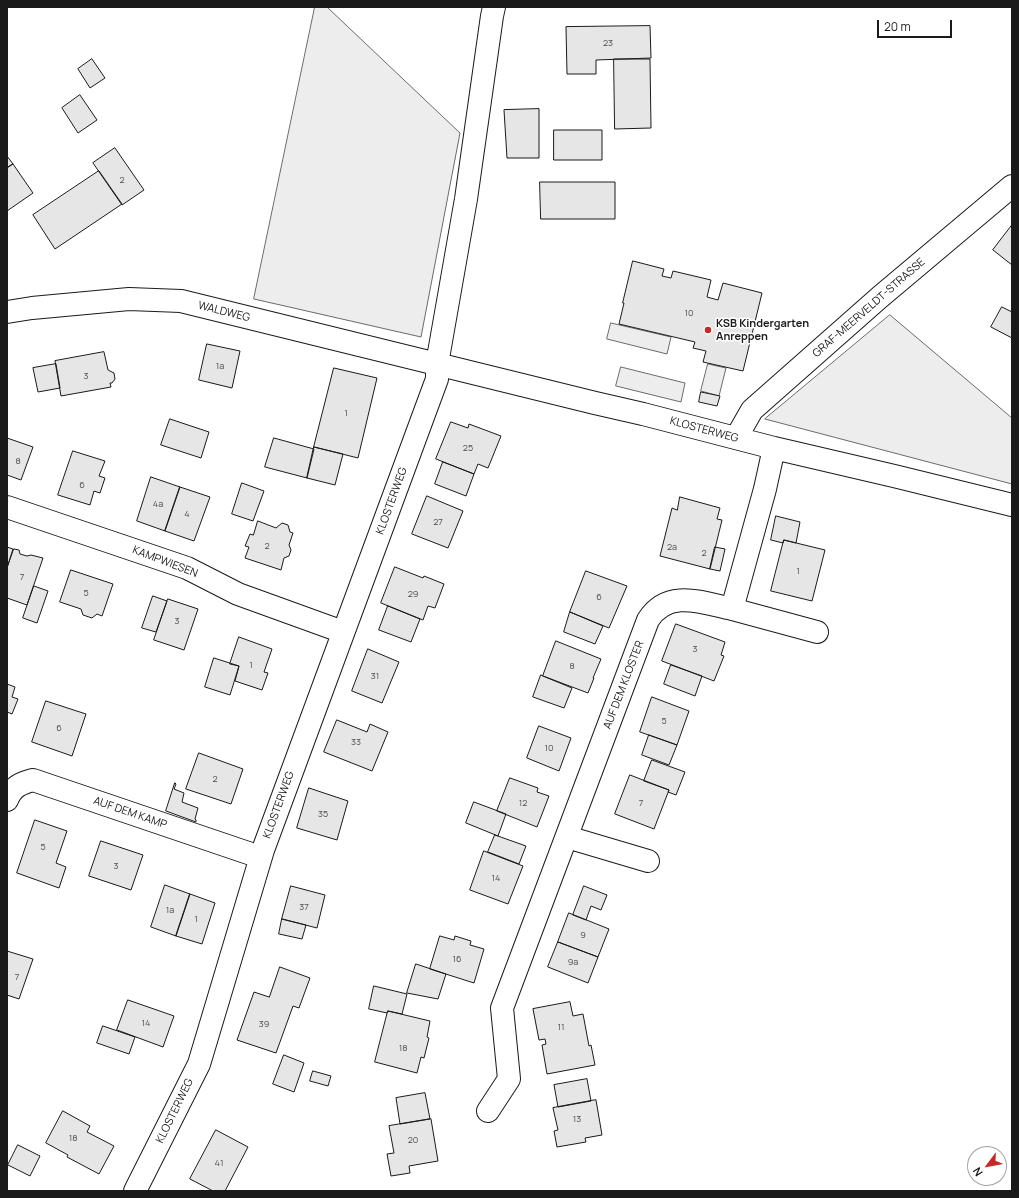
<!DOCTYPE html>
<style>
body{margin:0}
#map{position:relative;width:1019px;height:1198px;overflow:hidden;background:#fff;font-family:Manrope,sans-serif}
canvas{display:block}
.frame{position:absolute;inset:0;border:8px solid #1a1a1a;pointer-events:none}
.north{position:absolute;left:967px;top:1146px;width:40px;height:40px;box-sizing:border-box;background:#fff;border:1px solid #a3a3a3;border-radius:50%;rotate:238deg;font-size:11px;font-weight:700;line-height:16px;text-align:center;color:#1a1a1a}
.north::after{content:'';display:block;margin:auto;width:14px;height:18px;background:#c62828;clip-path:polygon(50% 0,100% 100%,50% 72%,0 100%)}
.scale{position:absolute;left:877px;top:20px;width:75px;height:18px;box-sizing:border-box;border:2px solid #1a1a1a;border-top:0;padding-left:5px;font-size:12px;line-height:14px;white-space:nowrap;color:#1a1a1a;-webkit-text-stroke:3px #fff;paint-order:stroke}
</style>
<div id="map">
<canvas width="1019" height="1198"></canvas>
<div class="frame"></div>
<div class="north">N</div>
<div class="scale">20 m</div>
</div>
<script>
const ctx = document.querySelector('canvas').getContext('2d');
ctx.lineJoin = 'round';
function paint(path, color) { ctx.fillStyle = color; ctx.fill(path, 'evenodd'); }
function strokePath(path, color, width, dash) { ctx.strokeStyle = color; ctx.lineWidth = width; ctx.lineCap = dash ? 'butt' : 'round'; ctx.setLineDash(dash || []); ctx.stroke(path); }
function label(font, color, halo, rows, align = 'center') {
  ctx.font = font + ' Manrope,sans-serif'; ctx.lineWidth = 3; ctx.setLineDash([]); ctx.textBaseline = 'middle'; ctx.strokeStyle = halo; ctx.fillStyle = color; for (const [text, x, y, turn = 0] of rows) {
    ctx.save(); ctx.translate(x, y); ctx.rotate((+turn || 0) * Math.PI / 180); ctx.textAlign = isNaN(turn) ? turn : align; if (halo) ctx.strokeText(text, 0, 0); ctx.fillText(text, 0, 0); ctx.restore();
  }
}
const built = new Path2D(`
 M315,7H327L460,133L421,337L254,299Z
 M890,315L1012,418V484L765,419Z
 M611,323L671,337L667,354L607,339Z
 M708,364L726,368L719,396L701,391Z
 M621,367L685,383L681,402L616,386Z`);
const building = new Path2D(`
 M650,26L651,58L596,60V74H567L566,27Z
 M92,59L105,78L90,88L78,69Z
 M614,59H650L651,128L615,129Z
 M80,95L97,120L78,133L62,108Z
 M539,109V158H507L504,110Z
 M554,130H602V160H554Z
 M115,148L144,190L122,205L93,163Z
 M7,156L13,164L7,168Z
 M13,164L33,193L7,211V168Z
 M99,171L122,204L55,249L33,215Z
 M540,182H615V219H541Z
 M1012,225V265L993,250Z
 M633,261L664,269L662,276L671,278L673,271L711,280L707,297L718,300L723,283L762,293L743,371L703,362L706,351L693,348L695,342L619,324L624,303H623Z
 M1002,307L1012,312V338L991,327Z
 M207,344L240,351L232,388L199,380Z
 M104,352L108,370L114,373L115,379L112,383H110L111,387L61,396L55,361Z
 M56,364L60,388L38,392L33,368Z
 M334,368L377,378L358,458L314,447Z
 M701,392L720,396L717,406L699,402Z
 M170,419L209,432L201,458L161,445Z
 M451,422L468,428L469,424L501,436L488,468L478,464L474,474L436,459Z
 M7,438L33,447L21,480L7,475Z
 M274,438L314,449L307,478L265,467Z
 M314,447L343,454L335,485L307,478Z
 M73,451L105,461L99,476L105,478L100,493L94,491L90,505L58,495Z
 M443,462L474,474L466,496L435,484Z
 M151,477L180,487L165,531L137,521Z
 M242,483L264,491L253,521L232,514Z
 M180,487L210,497L194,541L165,531Z
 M427,496L463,511L448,548L412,534Z
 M680,497L720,508L717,519L722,520L710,569L660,556L672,508L677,510Z
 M776,516L800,522L796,543L784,540L783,543L771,540Z
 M258,521L276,528L282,523L288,525L290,532L293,533L289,545L291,550L289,556L284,558L281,570L245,558L249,547L245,546L250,534L253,535Z
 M784,540L825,550L812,601L771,591Z
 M7,547L13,549L7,568Z
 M715,547L725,549L720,571L710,569Z
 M14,549L19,550L20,554L27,556L31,555L43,558L27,605L7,598V568Z
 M395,567L423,578L424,576L444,584L435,608L428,606L423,620L381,603Z
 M71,570L113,584L102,616L97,614L92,618L83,615L81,609L60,602Z
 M586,571L627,586L609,628L570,612Z
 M34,586L48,591L37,623L23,618Z
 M153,596L167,601L156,632L142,628Z
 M168,599L198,609L184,650L154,640Z
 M388,606L420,619L411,642L379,630Z
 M570,612L603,626L595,644L564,632Z
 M676,624L725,642L721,655L724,656L714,681L662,661Z
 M239,637L272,649L264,672L268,673L262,690L235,681L239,666L230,664Z
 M556,641L601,659L593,678H594L588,693L543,676Z
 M368,649L399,662L382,703L352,691Z
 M214,658L239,666L230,695L205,687Z
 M671,665L702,676L695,696L664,684Z
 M541,675L543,676L572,688L564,708L533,697Z
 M7,684L15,687L12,697L18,699L12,714L7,712Z
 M652,697L689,711L677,745L640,732Z
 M46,701L86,714L72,756L32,742Z
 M337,720L367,732L370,724L388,732L372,771L324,752Z
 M539,726L571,738L559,771L527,758Z
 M649,735L677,745L669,765L642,755Z
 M199,753L243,769L231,804L186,789Z
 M652,760L685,772L676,795L668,792L669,790L644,781Z
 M630,775L669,790L654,829L615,814Z
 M510,778L538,788L537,792L549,796L537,827L497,811Z
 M175,783L176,784L174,789L184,793L182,802L198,808L195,819L196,820V822L166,811Z
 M309,788L348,801L337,840L297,828Z
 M474,802L506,814L498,836L466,823Z
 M35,820L67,831L56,863L66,867L59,888L17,873Z
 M495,835L526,846L519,864L488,852Z
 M101,841L143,855L131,890L89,876Z
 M484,851L523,866L508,904L470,890Z
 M165,885L190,894L176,936L151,927Z
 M291,886L325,895L317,928L282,919Z
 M584,886L607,895L601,910L591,906L586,920L573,915Z
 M190,894L215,903L202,944L176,936Z
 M569,913L609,929L598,957L558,942Z
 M282,919L306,925L302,939L279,934Z
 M440,936L454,940L455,936L471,941L470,945L484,949L474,983L430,969Z
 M558,942L598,957L588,983L548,967Z
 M7,951L33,959L19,999L7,995Z
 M416,964L446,974L438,999L407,993Z
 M280,967L310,978L299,1008L293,1006L276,1053L237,1040L254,992L269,997Z
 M374,986L407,994L402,1014L388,1011L387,1013L369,1009Z
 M128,1000L174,1016L163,1047L117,1030Z
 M570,1002L573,1016L583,1014L589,1046L591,1045L595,1065L547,1074L542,1045L546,1044L545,1039L539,1040L533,1009Z
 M388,1011L430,1021L427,1037L429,1038L424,1058L421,1057L417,1073L375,1062Z
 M103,1026L135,1037L129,1054L97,1043Z
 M284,1055L304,1063L294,1092L273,1084Z
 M313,1071L331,1076L328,1086L310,1081Z
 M587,1079L591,1101L558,1107L554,1085Z
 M425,1093L430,1119L400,1124L396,1098Z
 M596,1100L602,1135L585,1138L586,1142L557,1147L554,1131L558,1130L553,1108Z
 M63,1111L90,1126L87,1132L114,1146L99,1174L67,1157L68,1155L46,1143Z
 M431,1119L438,1161L409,1166L410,1173L391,1176L387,1154L394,1153L389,1126Z
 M216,1130L248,1147L225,1191H213L190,1179Z
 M18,1145L40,1156L30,1176L8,1165Z`);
const minor = new Path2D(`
 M7,312L32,308L129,299L181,301L595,403L643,414L774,448L894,476L1012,505
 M736,438L752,410L880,297L1012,186
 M7,507L187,568L238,594L343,632
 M732,609L817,632
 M7,800C12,787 21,783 33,780L260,857
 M567,837L648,861
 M488,1111L509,1079L502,1008L648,620C668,588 703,603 732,609L765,489L774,448
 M135,1191L199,1064L263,850L437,379V364L466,199L492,16L494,7`);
const markers = [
 [708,330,4,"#c62828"]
];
const numberNames = [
 ["23",608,43],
 ["2",122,180],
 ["10",689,313],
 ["1a",220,366],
 ["3",86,376],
 ["1",346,413],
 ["25",468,448],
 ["8",18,461],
 ["6",82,485],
 ["4a",158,504],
 ["4",187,514],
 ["27",438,522],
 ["2",267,546],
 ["2a",672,547],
 ["2",704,553],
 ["1",798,571],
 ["7",22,577],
 ["5",86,593],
 ["29",413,594],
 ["6",599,597],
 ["3",177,621],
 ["3",695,649],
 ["1",251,665],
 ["8",572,666],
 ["31",375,676],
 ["5",664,721],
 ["6",59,728],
 ["33",356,742],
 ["10",549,748],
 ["2",215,779],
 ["12",523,803],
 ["7",641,803],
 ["35",323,814],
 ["5",43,847],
 ["3",116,866],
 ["14",496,878],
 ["37",304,907],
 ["1a",170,910],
 ["1",196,919],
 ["9",583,935],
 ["16",457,959],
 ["9a",573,962],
 ["7",17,977],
 ["14",146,1023],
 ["39",264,1024],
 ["11",561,1027],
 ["18",403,1048],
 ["13",577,1119],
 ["18",73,1138],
 ["20",413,1140],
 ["41",219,1163]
];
const streetNames = [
 ["GRAF-MEERVELDT-STRASSE",869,308,-41],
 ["WALDWEG",224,312,14],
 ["KLOSTERWEG",704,430,15],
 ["KLOSTERWEG",392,501,-70],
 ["KAMPWIESEN",165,562,21],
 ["AUF DEM KLOSTER",624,685,-69],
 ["KLOSTERWEG",279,805,-70],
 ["AUF DEM KAMP",130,813,19],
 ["KLOSTERWEG",175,1111,-64]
];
const poiNames = [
 ["KSB Kindergarten",716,324],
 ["Anreppen",716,337]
];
paint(built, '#ededed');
strokePath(built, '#6a6a6a', 1);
paint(building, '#e6e6e6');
strokePath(building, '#1a1a1a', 1);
strokePath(minor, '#1a1a1a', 24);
strokePath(minor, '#fff', 22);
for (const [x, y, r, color] of markers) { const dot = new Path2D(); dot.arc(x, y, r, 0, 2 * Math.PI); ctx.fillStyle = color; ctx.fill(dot); strokePath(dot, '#fff', 1.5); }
label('9px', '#4d4d4d', null, numberNames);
label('11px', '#1a1a1a', '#fff', streetNames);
label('bold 11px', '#1a1a1a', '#fff', poiNames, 'left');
</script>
